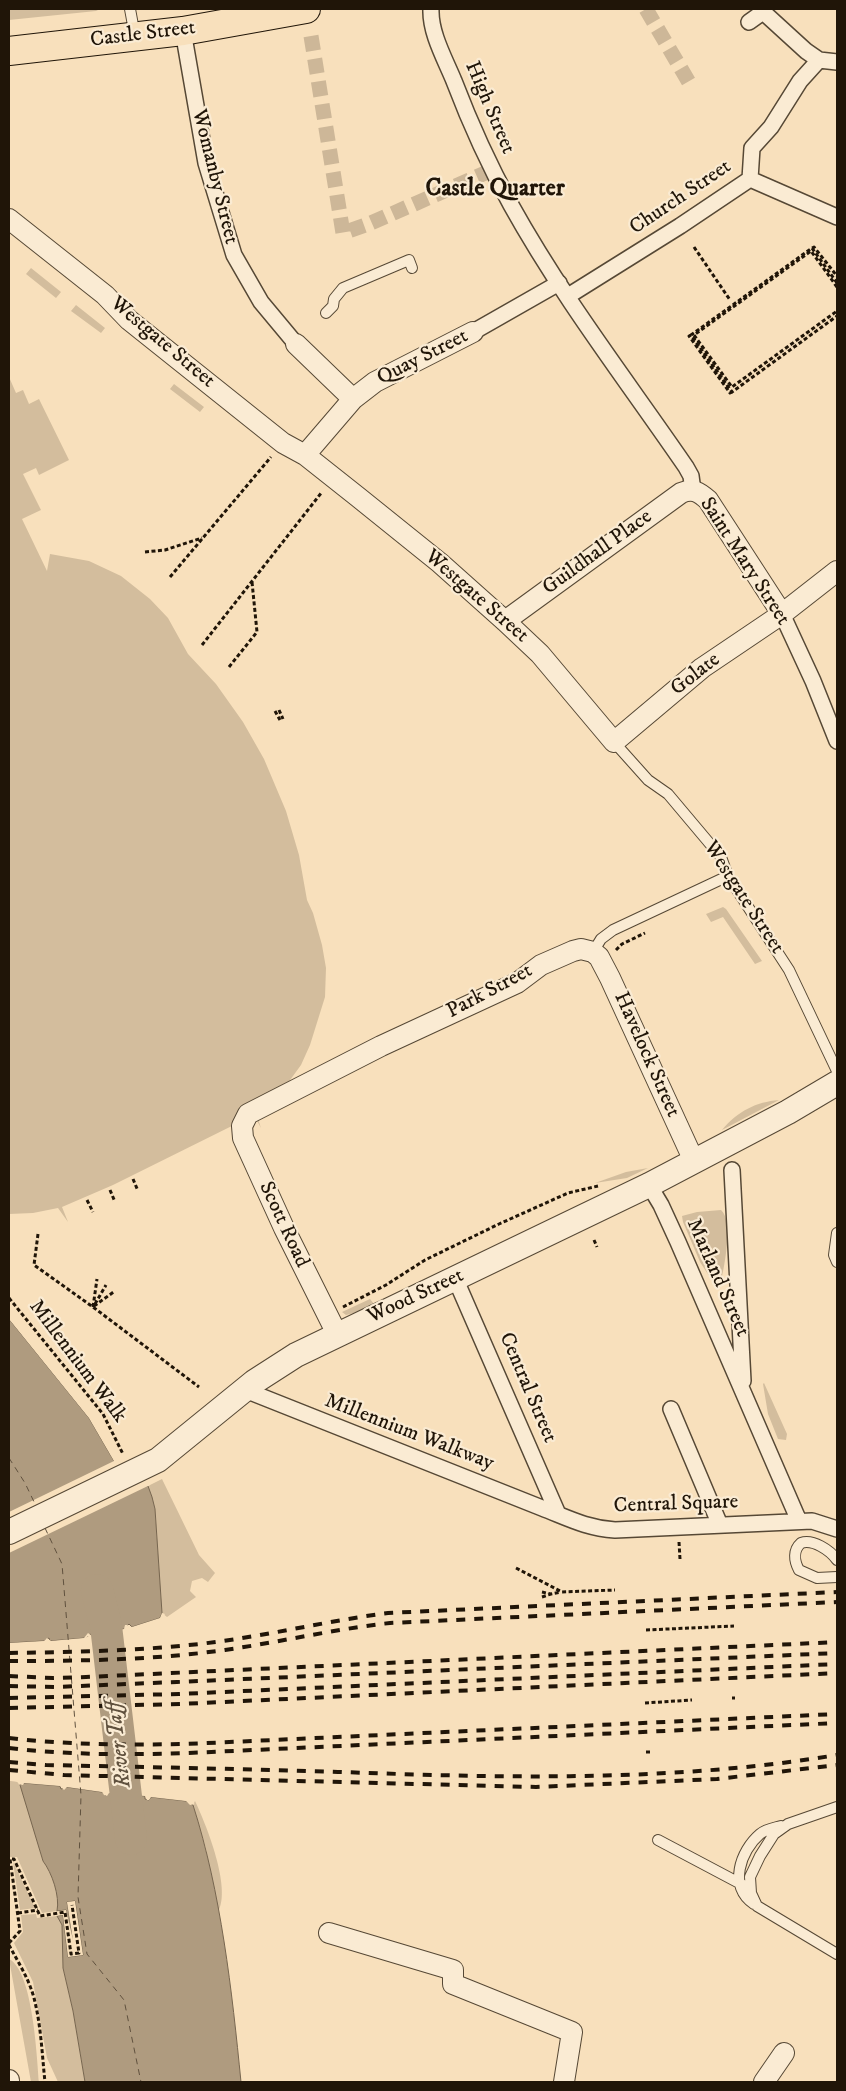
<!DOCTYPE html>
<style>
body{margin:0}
#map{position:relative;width:846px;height:2091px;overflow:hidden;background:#f8e0bc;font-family:"IM FELL DW Pica",serif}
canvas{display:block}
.frame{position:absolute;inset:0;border:10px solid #201508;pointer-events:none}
</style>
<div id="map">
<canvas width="846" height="2091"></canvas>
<div class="frame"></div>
</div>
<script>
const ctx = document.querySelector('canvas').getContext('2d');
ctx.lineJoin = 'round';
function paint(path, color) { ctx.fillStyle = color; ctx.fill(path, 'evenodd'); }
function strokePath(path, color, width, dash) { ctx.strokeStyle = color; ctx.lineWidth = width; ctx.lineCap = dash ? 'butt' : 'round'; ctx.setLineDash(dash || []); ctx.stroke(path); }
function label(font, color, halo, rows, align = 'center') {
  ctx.font = font + ' "IM FELL DW Pica",serif'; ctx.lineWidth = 4.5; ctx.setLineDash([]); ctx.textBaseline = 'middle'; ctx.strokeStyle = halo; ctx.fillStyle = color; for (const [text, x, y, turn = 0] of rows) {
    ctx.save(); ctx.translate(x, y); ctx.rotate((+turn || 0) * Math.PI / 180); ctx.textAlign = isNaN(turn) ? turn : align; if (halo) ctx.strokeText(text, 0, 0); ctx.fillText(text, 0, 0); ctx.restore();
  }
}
const green = new Path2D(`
 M9,9H100L96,11L9,20Z
 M31,268L61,292L56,298L26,274Z
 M76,305L105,328L101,333L71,311Z
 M9,377L16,393L23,390L29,404L39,399L69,460L39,475L36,468L23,474L41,510L22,519L47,571L50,554L89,561L121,576L150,599L168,618L188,654L216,684L243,722L264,759L286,811L299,855L307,900L313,913L322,945L326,968L325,997L310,1045L301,1065L285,1087L256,1113L261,1128L254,1115L113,1185L62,1207L68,1222L58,1208L33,1213L9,1214Z
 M174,384L204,407L200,412L170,389Z
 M723,907L726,909L762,961L755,964L723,917L711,922L706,914Z
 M779,1100L722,1130C738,1111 756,1102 779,1100Z
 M648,1168L627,1178L595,1183L626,1172Z
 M721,1210C734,1221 724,1267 721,1282L715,1285L700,1262L683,1222L682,1216L697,1212Z
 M370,1299L374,1304L354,1313L346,1315L342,1312Z
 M764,1383L787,1434L786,1440L778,1439L768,1414L763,1384Z
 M162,1479L199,1555L215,1573L208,1582L202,1578L192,1581L190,1591L196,1597L167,1617L162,1613L161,1607L155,1509L148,1486Z
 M9,1781C11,1781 14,1781 17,1782C25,1786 39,1848 43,1861C52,1873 60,1896 57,1911L42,1913L17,1857H9Z
 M195,1801C206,1824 232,1888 218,1912L206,1849L193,1805Z
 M13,1862L35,1908L20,1910Z
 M36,1914L37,1918L57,1916L62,1925L63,1968L73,2011L85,2082H58L47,2058L33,1982L14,1943L23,1932L21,1915Z
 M9,1959C33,1971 37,2057 39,2082H31Z`);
const water = new Path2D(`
 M9,1319L89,1418L114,1461L116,1460L148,1486L152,1497L155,1509L162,1613L160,1618L132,1627L129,1624L124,1629L91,1636V1634L85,1638L50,1641L49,1638L44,1641L9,1643Z
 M24,1783L60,1786L61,1789L67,1787L102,1792L106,1796L108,1792L145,1796V1799L149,1800L151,1797L186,1801L193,1805C221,1892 232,1991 241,2082H85L73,2011L63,1968L62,1925L57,1916L63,1915L68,1957L83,1955L75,1901L67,1902L73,1940H71L66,1910L57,1911C60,1896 52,1873 43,1861L20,1785Z`);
const pier = new Path2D(`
 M9,1316L91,1417L115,1457L150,1485L9,1553V1512L114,1461L89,1418L9,1319Z
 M162,1613L165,1614L161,1620L133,1630L128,1627L125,1631L101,1637L91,1639L88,1636L85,1640L50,1644L47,1640L44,1644L9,1645V1643L44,1641L47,1638L51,1641L84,1638L88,1633L92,1636L100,1635L124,1629L125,1625H127L132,1627L160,1618Z
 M24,1780L61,1784L64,1787L67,1785L103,1789L106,1793L109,1790L145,1794L148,1798L151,1795L186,1799L195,1804L190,1805L186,1801L151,1797L149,1800H147L145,1796L109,1793L107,1796L104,1795L102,1792L67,1787L64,1790L60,1786L24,1783L23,1785L18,1784Z
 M75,1901L83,1955L68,1957L63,1915L55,1916L56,1914L54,1912L66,1910L73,1940L67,1902ZM70,1904H73L80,1953L70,1954L68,1943H74L76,1941Z`);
const river = new Path2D(`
 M97,1590L106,1626L131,1839`);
const ferry = new Path2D(`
 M9,1458L25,1483L36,1506
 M45,1528L62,1564L81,1795L78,1897L87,1954L124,2000L141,2082`);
const pedestrianTunnel = new Path2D(`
 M646,9L690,84
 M311,36L343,233L371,223L492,170`);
const path = new Path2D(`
 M694,247L730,300
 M812,248L814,247L837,276
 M837,287L811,251L694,335L732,387L837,311
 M691,335L689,336L730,393L732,392
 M145,552L165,550L202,538
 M170,577L271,457
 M202,645L322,492
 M229,667L257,632L252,582
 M279,710L283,719
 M275,711L280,720
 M616,950L622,944L645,933
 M133,1179L138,1191
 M110,1190L115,1202
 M87,1200L93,1212
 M38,1234L34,1265L93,1307L199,1387
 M594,1240L597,1247
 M9,1298L103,1414L123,1454
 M95,1304L106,1285
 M94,1306L115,1291
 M93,1307L97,1279
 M343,1307L386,1285L425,1260L499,1224L568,1193L598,1186
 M679,1542L680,1559
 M516,1568L562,1592L615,1590
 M542,1592L551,1594L561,1592
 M542,1597L551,1594
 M646,1630L734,1626
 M732,1698H735
 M645,1703L692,1700
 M646,1752H652
 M18,1913L38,1910
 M9,1943L20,1931L10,1859H14L40,1916L65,1912L71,1954L79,1953L72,1905
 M9,1945C18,1962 29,1979 34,1998C41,2025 42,2054 45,2082`);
const service = new Path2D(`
 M130,9L135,36
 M326,313L333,306L334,299L343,288L409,260L412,268
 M614,742L648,780L668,794L721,857L728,876L789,970L837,1071
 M593,952L601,939L613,930L728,876
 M837,1233L834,1255L837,1262
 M837,1560C830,1550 813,1539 801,1543C793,1550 794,1561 799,1570L817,1578L837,1577
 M837,1807L788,1824L774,1834L760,1856L750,1877L751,1893L757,1906L837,1954
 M658,1840L743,1885
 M754,1904C728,1887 740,1851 760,1834C766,1829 774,1828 781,1826`);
const pedestrian = new Path2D(`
 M431,9C430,33 445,59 454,81C470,123 489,165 511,205C562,297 627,381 686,467L691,476L693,491
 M760,9L806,51L819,60L837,62
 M749,22L763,12
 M183,31L206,163L234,255L261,302L296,344
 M750,179L837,217
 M568,296L680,226L750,179L752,148L771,127L800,81L819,60
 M473,332L559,283
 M782,614L813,681L837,741
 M732,1170L743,1381
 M649,1185L661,1205L678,1242L799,1521
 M455,1278L558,1514
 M245,1390L542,1508C568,1518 586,1528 615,1530L812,1521L837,1529
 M671,1409L720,1525`);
const minor = new Path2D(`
 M9,219L105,295L129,320L283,443L305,455L358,497L440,563L505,621L540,654L614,742L702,668L782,614L837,571
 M296,344L353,399
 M305,455L353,399L375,382L473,332
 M505,621L681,493C693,488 699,492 708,500L782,614
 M337,1334L284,1228L243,1138L242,1126L248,1114L381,1046L517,983L541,965L573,951L581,949L593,952L599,957L610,978L694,1161
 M329,1933L453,1970V1984L572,2032L564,2082
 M9,2080V2082
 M764,2082L784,2053`);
const tertiary = new Path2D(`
 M9,1532L158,1460L254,1382L296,1355L649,1185L788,1112L837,1083`);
const primary = new Path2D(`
 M9,51L183,31L306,9`);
const rail = new Path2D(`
 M9,1653C72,1652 136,1651 199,1644C263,1637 325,1621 388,1613L837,1592
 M9,1661C81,1661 153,1660 225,1650C280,1642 335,1629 390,1623L837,1602
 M9,1676L53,1678L86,1677L837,1642
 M9,1686L55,1687L177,1682L837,1653
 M9,1698L179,1694L837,1664
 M9,1708L180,1704L837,1673
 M9,1738C68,1745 127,1745 186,1744L837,1714
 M9,1748C69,1755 128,1755 188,1753L837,1723
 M9,1762L46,1765C145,1767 243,1769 341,1772C506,1778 673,1782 837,1755
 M9,1770L64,1775L536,1787L717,1779L837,1765`);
const pathBridge = new Path2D(`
 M837,283L812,248L691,335L732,392L837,316`);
const streetNames = [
 ["Castle Street",143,35,-7],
 ["High Street",489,108,67],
 ["Womanby Street",214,177,76],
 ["Church Street",681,198,-34],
 ["Westgate Street",162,343,40],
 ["Quay Street",423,358,-27],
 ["Guildhall Place",598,553,-36],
 ["Saint Mary Street",744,562,57],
 ["Westgate Street",476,597,41],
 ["Golate",696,675,-38],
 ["Westgate Street",743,898,57],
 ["Park Street",490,992,-28],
 ["Havelock Street",646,1055,66],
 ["Scott Road",283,1225,65],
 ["Marland Street",717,1278,66],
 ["Wood Street",416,1297,-25],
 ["Millennium Walk",77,1362,53],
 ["Central Street",527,1388,67],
 ["Millennium Walkway",409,1433,21],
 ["Central Square",676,1505,-2]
];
const waterNames = [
 ["River Taff",120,1744,-97]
];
const quarterNames = [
 ["Castle Quarter",495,190]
];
paint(green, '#d3bd9d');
paint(water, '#af9b7f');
strokePath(water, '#76654f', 1);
paint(pier, '#f8e0bc');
strokePath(river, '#af9b7f', 32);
strokePath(ferry, '#60513e', 1, [6, 5]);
strokePath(pedestrianTunnel, '#cdb798', 15, [15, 8]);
strokePath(service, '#564835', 12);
strokePath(pedestrian, '#564835', 18);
strokePath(minor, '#564835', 22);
strokePath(tertiary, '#564835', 26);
strokePath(primary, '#201508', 30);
strokePath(path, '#201508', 3, [4, 2.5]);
strokePath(service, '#faebd3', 10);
strokePath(pedestrian, '#faebd3', 15);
strokePath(minor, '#faebd3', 20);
strokePath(tertiary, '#faebd3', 24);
strokePath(primary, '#f8e0bc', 28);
strokePath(rail, '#201508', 4, [9, 9]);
strokePath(pathBridge, '#201508', 3, [4, 2.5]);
label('21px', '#201508', '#faebd3', streetNames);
label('italic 22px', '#60513e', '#faebd3', waterNames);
label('bold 24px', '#201508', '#faebd3', quarterNames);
</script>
